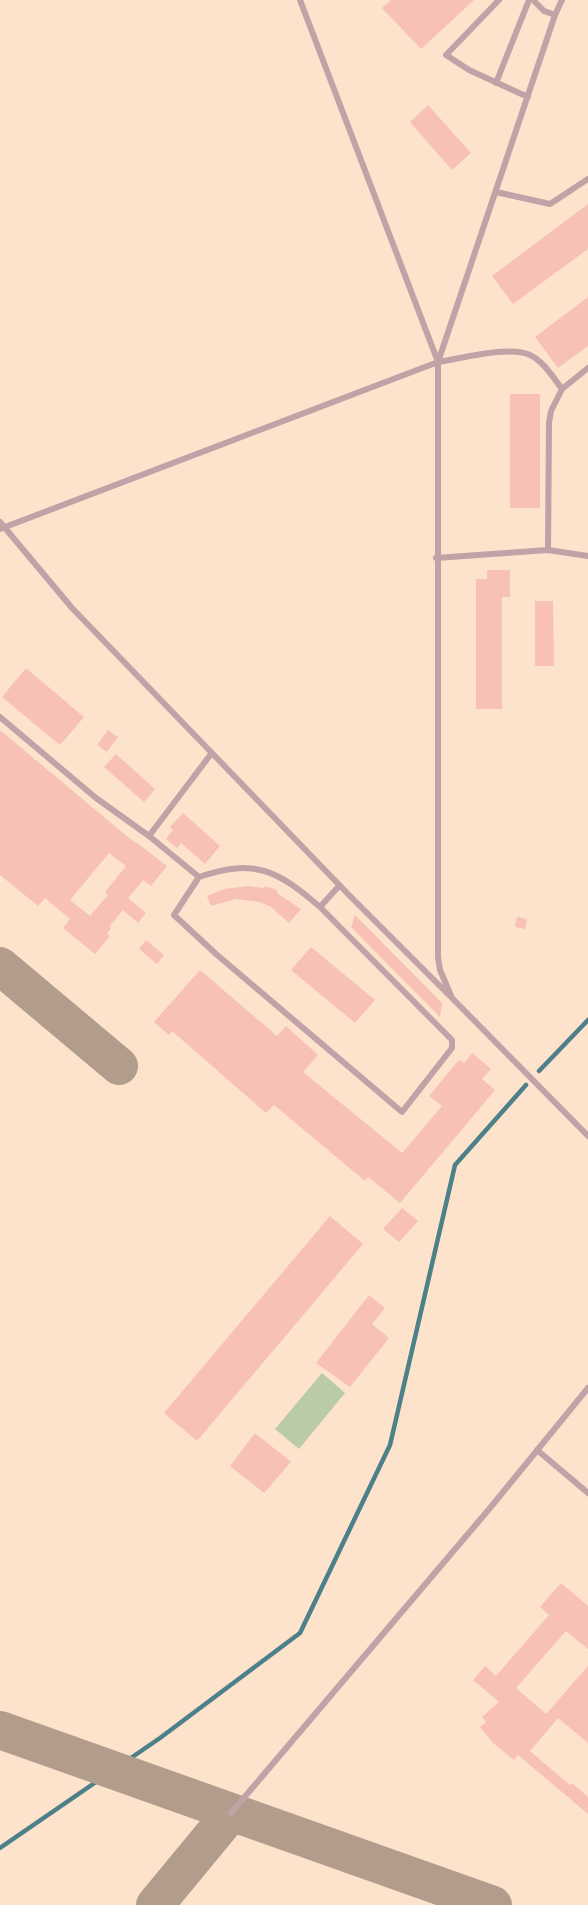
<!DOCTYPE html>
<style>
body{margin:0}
canvas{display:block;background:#fde2cc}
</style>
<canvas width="588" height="1905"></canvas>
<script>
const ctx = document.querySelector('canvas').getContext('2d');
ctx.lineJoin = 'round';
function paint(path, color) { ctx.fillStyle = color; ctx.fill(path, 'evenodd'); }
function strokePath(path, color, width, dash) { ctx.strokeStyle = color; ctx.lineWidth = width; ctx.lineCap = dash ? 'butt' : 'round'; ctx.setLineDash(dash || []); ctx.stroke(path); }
const green = new Path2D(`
 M322,1373L345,1393L299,1449L275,1429Z`);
const stream = new Path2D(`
 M539,1071L588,1020
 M0,1848L160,1738L300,1633L390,1445L455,1165L526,1085`);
const taxiway = new Path2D(`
 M0,966L119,1066
 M0,1730L493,1905
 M155,1905L231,1813`);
const building = new Path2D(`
 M391,0H474L421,49L382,8Z
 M428,105L471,153L452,170L410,122Z
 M588,204V249L513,304L492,276Z
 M588,297V346L558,368L535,337Z
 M510,394H540V508H510Z
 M487,570H510V597H502V709H476V579H487Z
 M535,601H553L554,666H535Z
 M26,668L84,717L60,745L2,697Z
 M0,730L135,843L136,842L167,866L151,886L143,880L128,898L146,913L138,923L123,910L109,927L111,928L107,934L110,936L95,954L63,928L70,919L45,898L38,906L0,875ZM109,853L126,866L105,892L108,895L90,916L70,900Z
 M108,730L118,737L107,752L97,745Z
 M116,754L155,789L144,802L104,767Z
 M183,813L220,846L205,864L181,843L177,848L166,839L173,830L170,827Z
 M248,886L264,888L265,886L277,890V893L301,909L289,923L271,907L260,902L236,899L211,906L207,896L224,889Z
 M355,915L442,1003L440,1017L351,927Z
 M517,917L527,919L525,929L515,927Z
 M146,940L164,955L157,964L139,949Z
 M311,947L375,1000L355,1023L291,970Z
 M200,970L277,1036L286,1026L318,1055L303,1072L402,1153L442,1106L429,1096L459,1060L464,1063L472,1053L491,1069L482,1079L495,1090L400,1203L368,1177L365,1181L274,1105L266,1113L172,1031L169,1035L154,1022Z
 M402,1208L418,1221L399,1242L383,1229Z
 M330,1216L363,1244L197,1441L164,1413Z
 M369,1295L385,1308L372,1324L389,1338L350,1387L316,1363Z
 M255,1433L291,1462L264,1493L230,1466Z
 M561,1583L588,1606V1649L566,1631L516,1688L546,1714L588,1666V1743L558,1718L530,1751L570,1785L572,1783L588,1797V1814L518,1755L514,1760L493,1743L480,1727L486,1722L482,1717L499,1702L473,1680L485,1666L496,1676L549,1615L540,1607Z`);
const service = new Path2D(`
 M300,0L438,362V957L440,970L452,998L588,1136
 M499,0L446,55L469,70L528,97
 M533,0L544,11L555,15L562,0
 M496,83L529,0
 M496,192L550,204L588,179
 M438,362C460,359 510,345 530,355C543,361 553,377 562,389
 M0,522L72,608L348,894L450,996
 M0,529L438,362L555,15
 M548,550L549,423L551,411L562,389L588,368
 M436,558L548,550L588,556
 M0,717L96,798L149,836L211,754
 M149,836L199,877C255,858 277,870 320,907L452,1040V1048L402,1112L216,954L174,915L199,877
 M320,907L339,886
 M537,1450L588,1493
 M231,1813L490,1508L588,1388`);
paint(green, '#bacba7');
strokePath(stream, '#4d8088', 4.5);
strokePath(taxiway, '#b29d8c', 38);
paint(building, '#f7c1b6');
strokePath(service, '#c0a2a7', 6);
</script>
